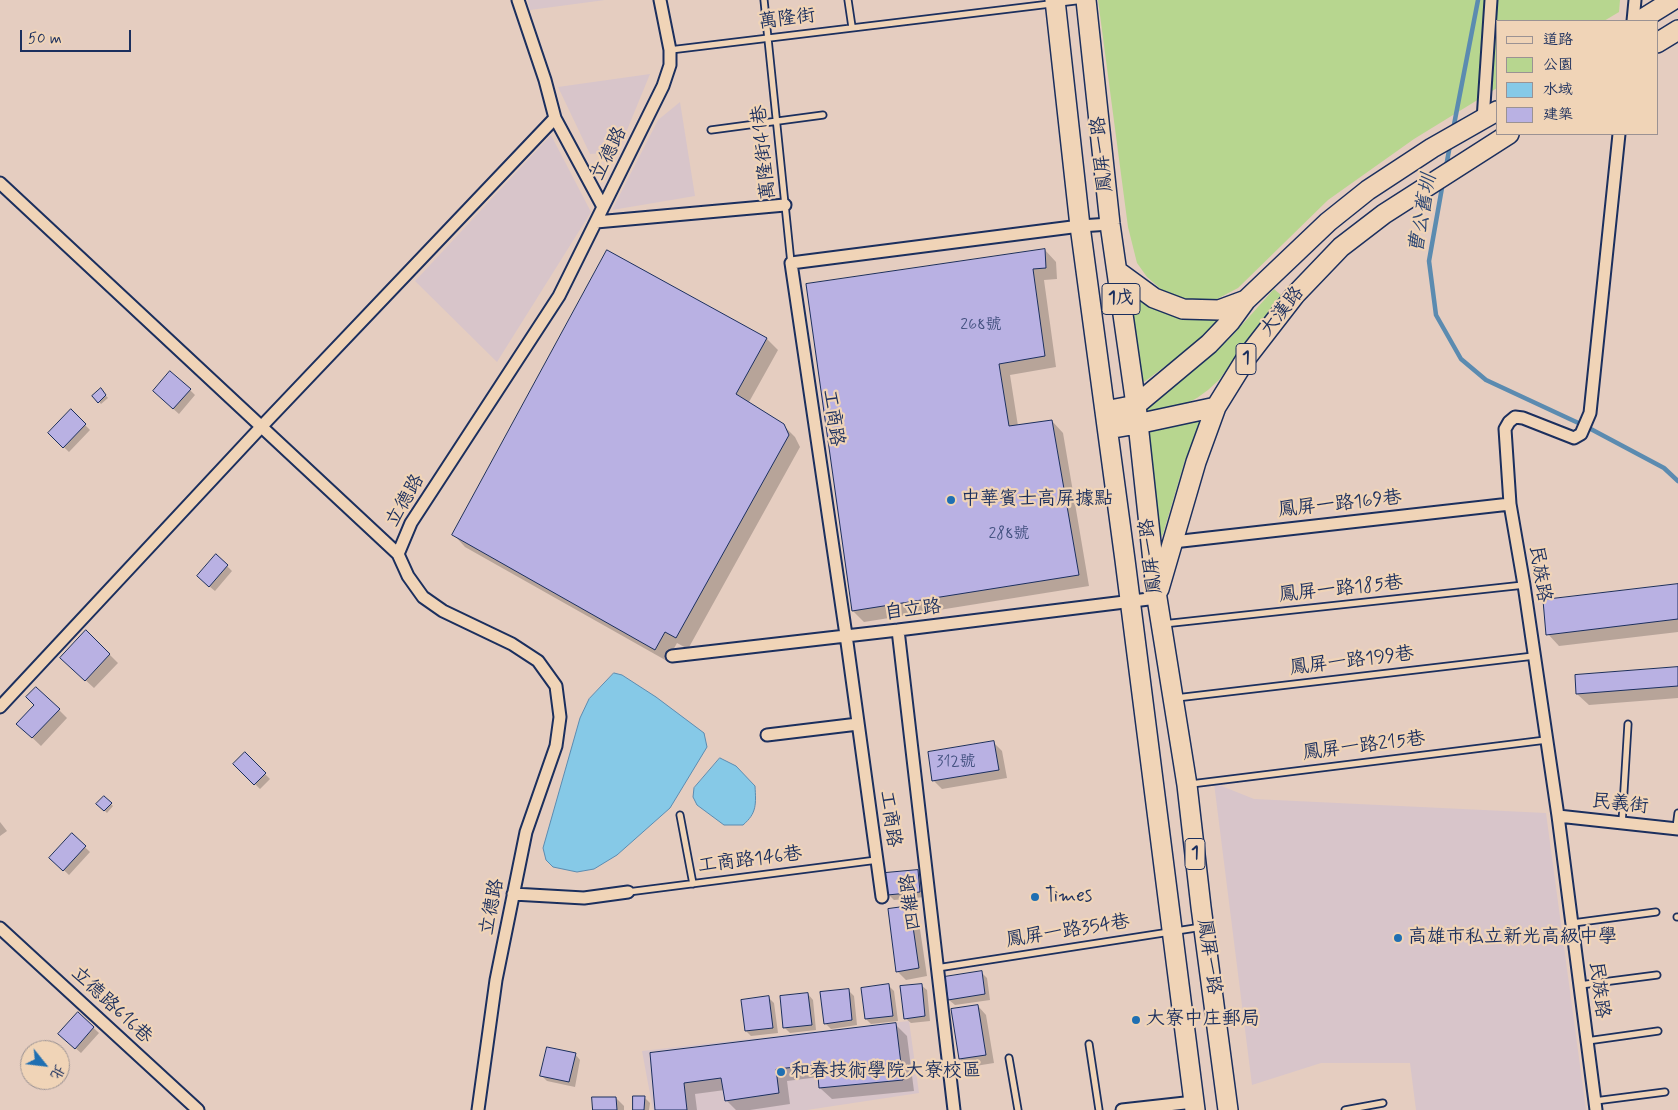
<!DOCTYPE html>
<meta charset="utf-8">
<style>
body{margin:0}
#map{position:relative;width:1678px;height:1110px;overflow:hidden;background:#e5cdc0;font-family:Mynerve,"LXGW WenKai TC",sans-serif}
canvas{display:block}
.legend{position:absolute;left:1496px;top:20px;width:162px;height:115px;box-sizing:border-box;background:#f0d4b7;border:1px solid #9b9293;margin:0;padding:6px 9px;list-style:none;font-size:15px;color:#1b2f5e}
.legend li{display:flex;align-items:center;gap:10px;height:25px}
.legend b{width:25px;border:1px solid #9b9293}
.north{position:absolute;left:20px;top:1040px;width:50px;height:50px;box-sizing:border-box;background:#f0d4b7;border:1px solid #9b9293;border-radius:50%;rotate:119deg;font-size:14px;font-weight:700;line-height:20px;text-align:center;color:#1b2f5e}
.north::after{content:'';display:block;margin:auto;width:18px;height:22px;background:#1f6fb2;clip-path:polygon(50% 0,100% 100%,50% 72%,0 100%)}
.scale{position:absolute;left:20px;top:30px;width:111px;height:22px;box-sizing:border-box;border:2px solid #1b2f5e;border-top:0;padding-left:6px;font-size:15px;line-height:18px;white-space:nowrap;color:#1b2f5e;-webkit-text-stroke:4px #f0d4b7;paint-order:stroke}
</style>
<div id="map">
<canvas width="1678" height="1110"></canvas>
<ul class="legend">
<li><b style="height:6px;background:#f0d4b7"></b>道路</li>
<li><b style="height:14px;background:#b7d68f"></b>公園</li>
<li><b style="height:14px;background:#86c9e7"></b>水域</li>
<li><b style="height:14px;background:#b9b1e3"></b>建築</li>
</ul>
<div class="north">北</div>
<div class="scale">50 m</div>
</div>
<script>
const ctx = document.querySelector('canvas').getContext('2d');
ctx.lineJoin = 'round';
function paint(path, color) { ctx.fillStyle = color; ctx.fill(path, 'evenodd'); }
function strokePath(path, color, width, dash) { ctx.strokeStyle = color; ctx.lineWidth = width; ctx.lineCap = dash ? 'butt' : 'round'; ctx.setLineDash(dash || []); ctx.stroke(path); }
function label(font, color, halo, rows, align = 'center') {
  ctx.font = font + ' Mynerve,"LXGW WenKai TC",sans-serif'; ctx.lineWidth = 4.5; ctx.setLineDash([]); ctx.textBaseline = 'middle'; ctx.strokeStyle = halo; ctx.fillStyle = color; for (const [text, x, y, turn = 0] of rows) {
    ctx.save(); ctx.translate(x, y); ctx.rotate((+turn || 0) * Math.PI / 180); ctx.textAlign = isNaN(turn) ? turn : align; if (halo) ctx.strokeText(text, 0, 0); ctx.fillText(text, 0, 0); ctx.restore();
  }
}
const built = new Path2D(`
 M528,0H605L530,10Z
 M650,74L618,152L590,154L558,87Z
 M680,102L695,196L612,210L658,120Z
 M551,135L591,212L497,362L415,281Z
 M1214,783L1254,799L1546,813L1586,1110H1416L1410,1063H1321L1252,1085Z
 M909,1021L919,1093L807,1110H653L642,1051Z`);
const green = new Path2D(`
 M1098,0H1620L1619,12L1604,21H1497V88L1414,139L1328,200L1238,288L1217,299L1188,300L1163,291L1147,277L1137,263L1128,227Z
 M1126,286L1223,316L1191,347L1140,385Z
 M1274,289L1281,295L1219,380L1208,390L1197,398L1185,404L1145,416L1144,406L1152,403L1210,357L1232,336Z
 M1201,420L1203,422L1185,460L1163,534L1158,542L1146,434L1152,429Z`);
const water = new Path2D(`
 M614,673L622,675L656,697L704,733L707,747L670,808L617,855L594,869L577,872L553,867L546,860L543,848L580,718L589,699Z
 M720,758L736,766L755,786C756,804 757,813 743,825H724L697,805L693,797L694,788Z`);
const shadow = new Path2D(`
 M1045,250L1056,262L1057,279L1044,280L1056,367L1010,375L1018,426L1052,421L1063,433L1089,586L864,622L853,611L808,285Z
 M608,252L767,339L778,350L749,402L783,425L795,437L800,447L688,649L677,643L667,661L465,547L454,535Z
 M101,390L108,398L101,404L94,396Z
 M190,390L195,395L179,414L160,397Z
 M71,411L90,430L69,452L49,433Z
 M227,566L232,571L215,591L204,582Z
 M1678,585V632L1559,646L1548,634Z
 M109,654L118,663L94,688L70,666Z
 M1678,669V698L1589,705L1577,694Z
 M35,705L59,710L67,718L41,746L18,724Z
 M994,743L1002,751L1007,778L942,789L933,780Z
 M245,754L270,779L260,789L235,764Z
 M104,797L113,806L107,813L98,804Z
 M0,822L7,831L0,836Z
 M72,835L90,852L69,875L51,858Z
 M917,871L923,877L925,897L894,900L888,894Z
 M910,907L918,916L927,976L906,980L897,971Z
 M981,972L987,978L990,1000L955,1005L949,1000Z
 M921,985L927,990L930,1021L911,1023L905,1018Z
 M889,986L894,991L898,1021L871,1024L866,1019Z
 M848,990L854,996L857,1025L831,1029L825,1023Z
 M808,994L813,1000L816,1030L790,1033L784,1027Z
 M769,998L774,1003L778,1033L751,1036L746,1031Z
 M978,1006L986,1015L994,1063L969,1067L960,1059Z
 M78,1013L99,1033L81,1053L65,1039Z
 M895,1024L907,1036L914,1091L832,1099L820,1088L819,1077L787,1081L790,1104L750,1110H736L726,1100L725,1090L695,1094L697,1110H656L651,1054Z
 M575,1054L580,1060L575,1087L547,1081L542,1076Z
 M644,1097L650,1103L649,1110H634Z
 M616,1098L624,1106V1110H594Z`);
const stream = new Path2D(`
 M1453,130L1478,0
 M1446,167L1450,145
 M1443,182L1429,261L1436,315L1461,359L1486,380L1587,427L1664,468L1678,481`);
const building = new Path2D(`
 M1045,249L1046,268L1033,269L1045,356L999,364L1009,426L1052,420L1079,575L852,611L806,284Z
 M607,250L767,338L736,394L784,424L789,435L676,638L665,632L655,650L452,535Z
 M170,371L191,389L173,409L153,391Z
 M101,388L106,395L98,403L92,396Z
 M71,409L86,424L63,448L48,433Z
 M216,554L228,565L209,587L197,576Z
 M1678,584V619L1546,635L1543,600Z
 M86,630L110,654L85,681L60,658Z
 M1678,667V686L1576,694L1575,675Z
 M36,687L60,709L32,738L16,724L34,705L26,697Z
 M994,741L999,770L932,781L928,752Z
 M245,752L266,773L254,785L233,764Z
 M104,796L112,803L104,811L96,804Z
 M72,833L86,846L63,871L49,858Z
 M918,870L920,892L887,895L885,873Z
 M910,906L919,968L896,972L888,909Z
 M982,971L985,994L948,1000L944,977Z
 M889,984L893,1016L865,1019L861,988Z
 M922,984L925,1016L904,1019L900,986Z
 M849,989L852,1020L824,1024L820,992Z
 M808,993L812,1025L783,1028L780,996Z
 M769,996L773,1028L745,1031L741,1000Z
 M978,1005L986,1055L959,1059L951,1009Z
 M78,1012L94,1027L75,1049L58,1034Z
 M896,1023L903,1080L819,1088L817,1065L776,1069L779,1093L725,1101L721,1078L684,1083L687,1110H655L650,1053Z
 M547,1047L576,1053L569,1082L540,1076Z
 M633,1096H645L644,1110H633Z
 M592,1097H616L617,1110H593Z`);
const lane = new Path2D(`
 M764,0L791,263
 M848,0L852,27
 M670,50L1083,0
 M711,130L823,115
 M1163,624L1524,585
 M1176,698L1534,656
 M1191,784L1546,740
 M680,815L693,884
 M1622,823L1628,724
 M1676,828L1678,813
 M628,892L877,860
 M1677,917H1678
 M1573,923L1656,912
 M937,968L1202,927
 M1580,985L1657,975
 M1587,1041L1658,1031
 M1089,1044L1099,1110
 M1009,1058L1018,1110
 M1595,1101L1665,1092
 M1345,1110L1383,1103`);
const street = new Path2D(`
 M518,0L545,80L555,118L603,207
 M1633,21L1635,0
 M1483,120L1491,0
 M0,183L398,554
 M596,222L785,205
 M1173,542L1510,504
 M898,630L954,1110
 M672,656L898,630L1157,598
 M0,707L262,426L555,118
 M767,735L858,724
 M1558,816L1678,829
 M513,894L584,898L628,892
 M882,897L846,635L791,263L1080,226L1110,224
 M0,928L198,1110
 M478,1110L496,980L526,832L556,746L560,717L556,686L538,661L512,644L443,611L423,597L408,576L398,554L411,523L559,296L663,86L670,65V50L660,0
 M1122,1110L1194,1102
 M1596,1110L1558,816L1524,585L1510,504L1505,429L1509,422L1515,417L1523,418L1574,438L1581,434L1590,413L1619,134`);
const primary = new Path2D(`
 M1055,0L1080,226L1125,560L1195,1110
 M1086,0L1110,224L1136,405L1157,598L1187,785L1201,907L1228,1110
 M1639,21L1673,0
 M1657,43L1678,30
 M1117,271L1154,298L1183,309L1219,310L1246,300
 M1105,411L1136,405L1209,344L1230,322L1246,300L1328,222L1368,190L1432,148L1497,111
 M1108,429L1137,424L1216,407
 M1159,589L1196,462L1216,407L1247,357L1295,295L1341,247L1384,214L1509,134`);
const markers = [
 [951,500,5,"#1f6fb2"],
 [1035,897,5,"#1f6fb2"],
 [1398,938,5,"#1f6fb2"],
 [1136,1020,5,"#1f6fb2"],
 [781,1072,5,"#1f6fb2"]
];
const numberNames = [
 ["268號",981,326],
 ["288號",1009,535],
 ["312號",956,763]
];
const shields = [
 [1121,299,38],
 [1246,359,20],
 [1195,854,20]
];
const shieldNames = [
 ["1戊",1121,299],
 ["1",1246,359],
 ["1",1195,854]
];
const streetNames = [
 ["萬隆街",787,20,-7],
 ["萬隆街41巷",765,152,-96],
 ["立德路",610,154,-64],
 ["鳳屏一路",1103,154,-96],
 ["大漢路",1283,312,-51],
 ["工商路",832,418,82],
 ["立德路",406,501,-60],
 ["鳳屏一路169巷",1340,505,-6],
 ["鳳屏一路",1152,556,-97],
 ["民族路",1539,574,81],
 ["鳳屏一路185巷",1341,590,-6],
 ["自立路",913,611,-7],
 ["鳳屏一路199巷",1352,662,-7],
 ["鳳屏一路215巷",1364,747,-7],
 ["民義街",1620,805,6],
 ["工商路",889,819,82],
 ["工商路146巷",750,861,-7],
 ["四維路",912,902,-97],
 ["立德路",493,907,-79],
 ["鳳屏一路354巷",1068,932,-9],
 ["鳳屏一路",1208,957,82],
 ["民族路",1598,990,83],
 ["立德路616巷",111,1006,43]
];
const poiNames = [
 ["中華賓士高屏據點",961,500],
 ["Times",1045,897],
 ["高雄市私立新光高級中學",1408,938],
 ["大寮中庄郵局",1146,1020],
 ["和春技術學院大寮校區",791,1072]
];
const waterNames = [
 ["曹公舊圳",1424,214,-80]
];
paint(built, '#d8c5ca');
paint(green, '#b7d68f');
paint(water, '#86c9e7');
strokePath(water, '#5b8bb0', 1);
paint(shadow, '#0003');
strokePath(stream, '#5b8bb0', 4.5);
paint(building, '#b9b1e3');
strokePath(building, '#1b2f5e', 1);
strokePath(lane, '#1b2f5e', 9);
strokePath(street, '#1b2f5e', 15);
strokePath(primary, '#1b2f5e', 22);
strokePath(lane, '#f0d4b7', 5.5);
strokePath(street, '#f0d4b7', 11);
strokePath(primary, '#f0d4b7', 19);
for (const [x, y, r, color] of markers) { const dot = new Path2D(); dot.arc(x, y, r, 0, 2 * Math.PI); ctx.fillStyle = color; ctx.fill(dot); strokePath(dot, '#f0d4b7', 2); }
label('16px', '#42507f', null, numberNames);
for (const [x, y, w] of shields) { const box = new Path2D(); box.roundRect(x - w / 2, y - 15.5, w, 31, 4); ctx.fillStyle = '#f0d4b7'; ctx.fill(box); strokePath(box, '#1b2f5e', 1); }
label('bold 18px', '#1b2f5e', null, shieldNames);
label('19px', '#1b2f5e', '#f0d4b7', streetNames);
label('19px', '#1b2f5e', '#f0d4b7', poiNames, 'left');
label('italic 20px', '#2b4673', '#f0d4b7', waterNames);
</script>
